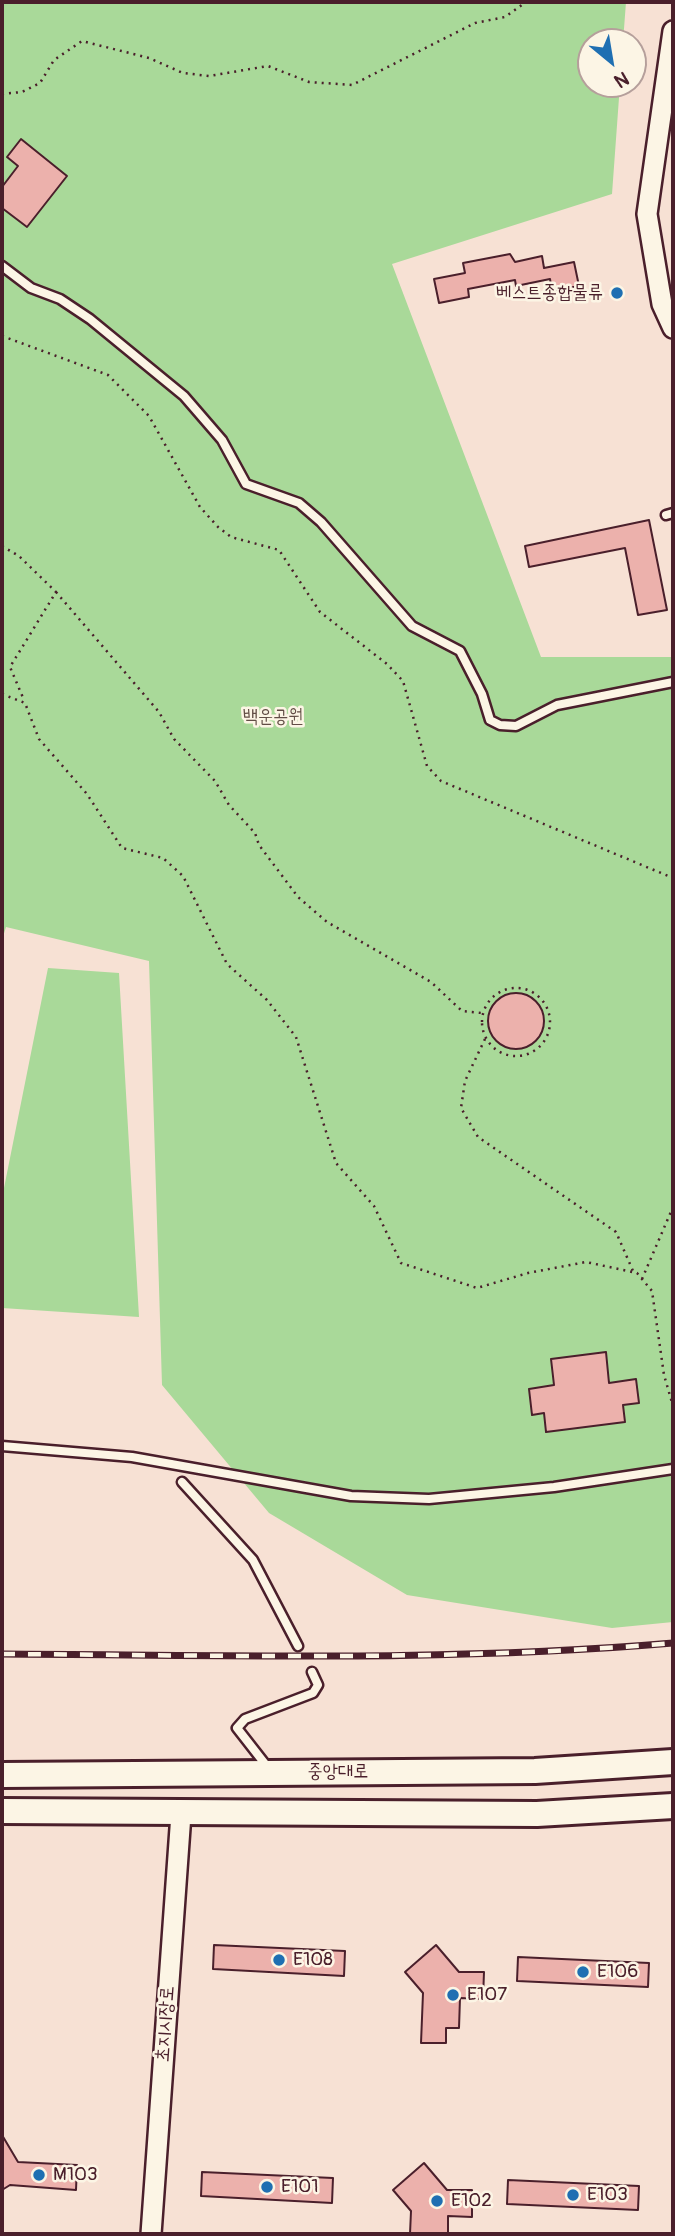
<!DOCTYPE html>
<meta charset="utf-8">
<style>
body{margin:0}
#map{position:relative;width:675px;height:2236px;overflow:hidden;background:#f7e1d4;font-family:Pangolin,sans-serif}
canvas{display:block}
.frame{position:absolute;inset:0;border:4px solid #4a1f2b;pointer-events:none}
.north{position:absolute;left:577px;top:28px;width:70px;height:70px;box-sizing:border-box;background:#fcf5e5;border:2px solid #b59f9b;border-radius:50%;rotate:150deg;font-size:19px;font-weight:700;line-height:28px;text-align:center;color:#4a1f2b}
.north::after{content:'';display:block;margin:auto;width:24px;height:32px;background:#1f6fb2;clip-path:polygon(50% 0,100% 100%,50% 72%,0 100%)}
</style>
<div id="map">
<canvas width="675" height="2236"></canvas>
<div class="frame"></div>
<div class="north">N</div>
</div>
<script>
const ctx = document.querySelector('canvas').getContext('2d');
ctx.lineJoin = 'round';
function paint(path, color) { ctx.fillStyle = color; ctx.fill(path, 'evenodd'); }
function strokePath(path, color, width, dash) { ctx.strokeStyle = color; ctx.lineWidth = width; ctx.lineCap = dash ? 'butt' : 'round'; ctx.setLineDash(dash || []); ctx.stroke(path); }
function label(font, color, halo, rows, align = 'center') {
  ctx.font = font + ' Pangolin,"Poor Story",sans-serif'; ctx.lineWidth = 5; ctx.setLineDash([]); ctx.textBaseline = 'middle'; ctx.strokeStyle = halo; ctx.fillStyle = color; for (const [text, x, y, turn = 0] of rows) {
    ctx.save(); ctx.translate(x, y); ctx.rotate((+turn || 0) * Math.PI / 180); ctx.textAlign = isNaN(turn) ? turn : align; if (halo) ctx.strokeText(text, 0, 0); ctx.fillText(text, 0, 0); ctx.restore();
  }
}
const green = new Path2D(`
 M2,2H626L623,42H591V84H620L612,194L392,264L541,657H673V1622L612,1628L407,1595L269,1513L162,1385L149,961L6,927L2,940Z
 M48,968L119,973L139,1317L2,1308V1198Z`);
const building = new Path2D(`
 M21,139L67,176L27,227L2,208V187L18,166L7,157Z
 M510,254L515,262L542,256L544,268L574,262L579,286L552,291L550,279L516,286L515,280L468,289L469,297L439,303L434,279L465,273L463,263Z
 M649,520L667,610L638,615L625,548L529,567L525,546Z
 M488 1021a28 28 0 1 1 56 0a28 28 0 1 1-56 0Z
 M606,1352L609,1383L636,1379L639,1403L623,1405L625,1422L546,1432L544,1413L532,1415L529,1389L554,1385L551,1359Z
 M214,1945L345,1951L344,1976L213,1969Z
 M436,1945L459,1972H484L483,1999L460,1998L459,2028H446V2043H421L423,1993L405,1972Z
 M518,1957L649,1963L648,1987L517,1981Z
 M2,2135L18,2162L77,2165L76,2190L10,2185L2,2190Z
 M424,2163L447,2190H472V2217L448,2216V2234H410L411,2211L393,2190Z
 M202,2172L333,2178L332,2203L201,2196Z
 M508,2180L639,2186L638,2210L507,2204Z`);
const path = new Path2D(`
 M2,94L22,92L40,83L54,60L82,41L149,58L183,73L209,76L268,66L309,82L352,85L475,23L505,17L526,2
 M2,336L108,375L149,416L200,507L218,527L231,537L279,550L320,612L387,664L403,681L427,766L441,781L673,878
 M2,546L19,556L56,592L10,667L24,700
 M56,592L159,712L174,739L215,781L229,805L255,833L259,845L298,897L327,922L431,982L462,1011L482,1013
 M2,694L25,703L39,739L87,794L122,848L163,858L183,876L227,964L267,1000L296,1037L336,1163L374,1206L401,1263L477,1288L528,1273L586,1262L637,1273L652,1291L664,1375L673,1406
 M482 1022a34 34 0 1 1 68 0a34 34 0 1 1-68 0Z
 M485,1039L465,1081L461,1108L478,1137L616,1232L633,1271
 M642,1279L673,1207`);
const service = new Path2D(`
 M2,266L31,288L60,299L90,319L184,396L222,440L246,484L299,503L321,522L412,626L460,651L482,694L490,720L500,725L516,726L557,705L673,682
 M666,515L673,513
 M2,1446L132,1457L351,1496L429,1499L554,1487L673,1469
 M182,1482L253,1560L298,1646
 M269,1769L237,1728L245,1719L313,1693L318,1685L312,1672`);
const tertiary = new Path2D(`
 M673,31L647,214L662,304L673,328
 M151,2234L181,1814`);
const primary = new Path2D(`
 M2,1775L535,1771L673,1762
 M2,1811L537,1814L673,1806`);
const rail = new Path2D(`
 M2,1654C225,1655 450,1662 673,1643`);
const markers = [
 [617,293,7,"#1f6fb2"],
 [279,1960,7,"#1f6fb2"],
 [583,1972,7,"#1f6fb2"],
 [453,1995,7,"#1f6fb2"],
 [39,2175,7,"#1f6fb2"],
 [267,2187,7,"#1f6fb2"],
 [573,2195,7,"#1f6fb2"],
 [437,2201,7,"#1f6fb2"]
];
const poiNames = [
 ["베스트종합물류",603,293,"right"],
 ["E108",293,1960],
 ["E106",597,1972],
 ["E107",467,1995],
 ["M103",53,2175],
 ["E101",281,2187],
 ["E103",587,2195],
 ["E102",451,2201]
];
const parkNames = [
 ["백운공원",273,717]
];
const streetNames = [
 ["중앙대로",338,1772],
 ["초지시장로",166,2024,-86]
];
paint(green, '#a9d999');
paint(building, '#ecb1ac');
strokePath(building, '#4a1f2b', 2);
strokePath(service, '#4a1f2b', 13);
strokePath(tertiary, '#4a1f2b', 24);
strokePath(primary, '#4a1f2b', 30);
strokePath(path, '#4a1f2b', 2.5, [2, 5]);
strokePath(service, '#fcf5e5', 8);
strokePath(tertiary, '#fcf5e5', 19);
strokePath(primary, '#fcf5e5', 24);
strokePath(rail, '#4a1f2b', 7);
strokePath(rail, '#fcf5e5', 4.5, [13]);
for (const [x, y, r, color] of markers) { const dot = new Path2D(); dot.arc(x, y, r, 0, 2 * Math.PI); ctx.fillStyle = color; ctx.fill(dot); strokePath(dot, '#fcf5e5', 2.5); }
label('19px', '#4a1f2b', '#fcf5e5', poiNames, 'left');
label('19px', '#624e46', '#fcf5e5', parkNames);
label('19px', '#4a1f2b', '#fcf5e5', streetNames);
</script>
